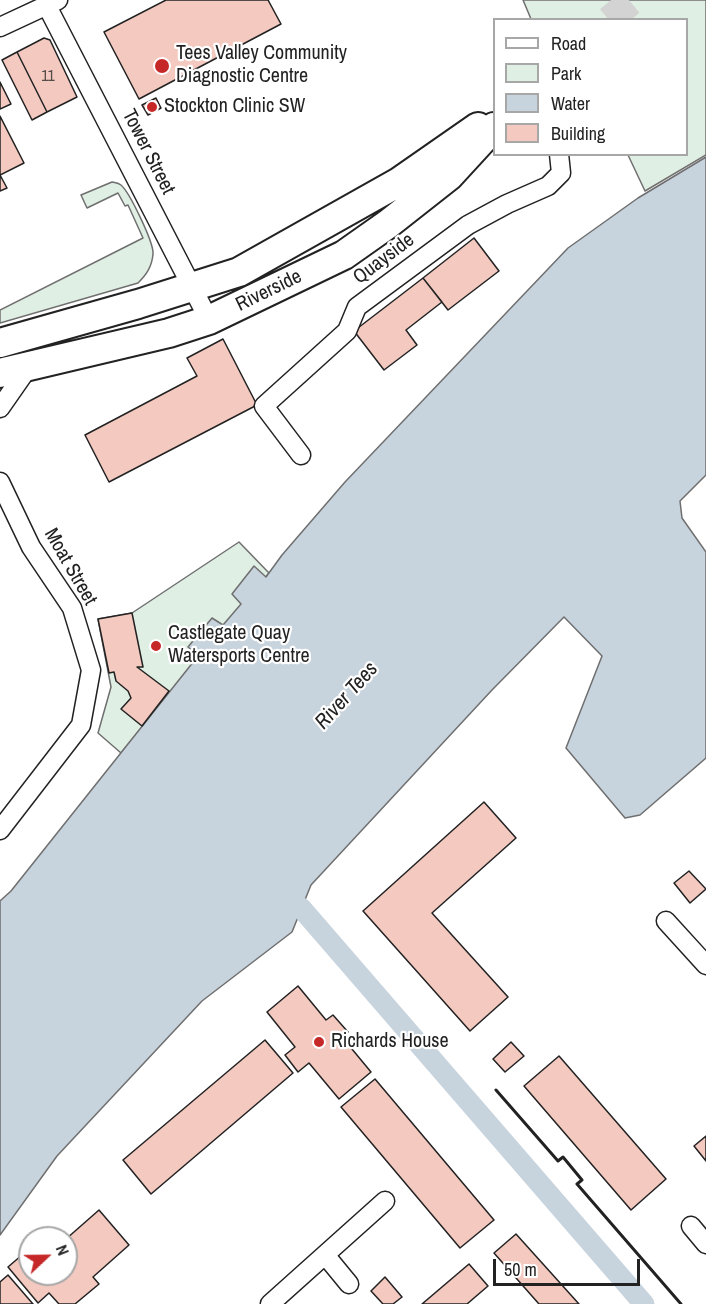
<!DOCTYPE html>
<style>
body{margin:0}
#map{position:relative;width:706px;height:1304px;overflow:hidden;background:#fff;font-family:"Archivo Narrow",sans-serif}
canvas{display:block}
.legend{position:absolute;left:493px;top:18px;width:195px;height:138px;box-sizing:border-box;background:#fff;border:2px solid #a7a7a7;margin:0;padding:8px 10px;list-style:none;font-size:18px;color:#222}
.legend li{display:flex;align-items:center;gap:12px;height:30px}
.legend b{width:30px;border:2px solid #a7a7a7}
.north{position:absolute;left:18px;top:1226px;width:60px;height:60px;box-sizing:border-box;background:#fff;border:2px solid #a7a7a7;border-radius:50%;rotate:68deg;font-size:16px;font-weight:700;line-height:24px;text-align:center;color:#222}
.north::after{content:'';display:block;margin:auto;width:21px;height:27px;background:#c62828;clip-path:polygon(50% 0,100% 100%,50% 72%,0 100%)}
.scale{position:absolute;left:493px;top:1259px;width:147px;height:27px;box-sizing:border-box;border:3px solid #222;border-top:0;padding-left:8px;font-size:18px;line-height:21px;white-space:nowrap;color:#222;-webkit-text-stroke:4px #fff;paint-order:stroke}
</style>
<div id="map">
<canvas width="706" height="1304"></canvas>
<ul class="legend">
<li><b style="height:8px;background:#fff"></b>Road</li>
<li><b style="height:16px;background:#e0efe3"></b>Park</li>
<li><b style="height:16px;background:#c7d3dd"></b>Water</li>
<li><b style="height:16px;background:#f3c9c0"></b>Building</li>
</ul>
<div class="north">N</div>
<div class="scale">50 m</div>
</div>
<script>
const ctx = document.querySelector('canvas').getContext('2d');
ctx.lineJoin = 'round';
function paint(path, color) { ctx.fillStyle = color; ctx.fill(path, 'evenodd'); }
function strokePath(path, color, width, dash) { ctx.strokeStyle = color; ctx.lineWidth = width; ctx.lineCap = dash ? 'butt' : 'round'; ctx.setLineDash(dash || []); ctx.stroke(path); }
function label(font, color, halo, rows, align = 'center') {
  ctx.font = font + ' "Archivo Narrow",sans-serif'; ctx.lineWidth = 4.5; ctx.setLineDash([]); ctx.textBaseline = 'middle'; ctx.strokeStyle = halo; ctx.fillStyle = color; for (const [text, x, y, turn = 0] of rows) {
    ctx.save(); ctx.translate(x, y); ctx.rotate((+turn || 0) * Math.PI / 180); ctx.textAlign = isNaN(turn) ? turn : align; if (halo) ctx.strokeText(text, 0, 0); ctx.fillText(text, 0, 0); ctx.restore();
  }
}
const green = new Path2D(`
 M523,0H706V155L645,191L628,155L686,154V20L531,19Z
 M112,182C116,183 118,183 121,185C130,193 154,243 153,254C152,267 146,275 138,283L0,323V310L143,238L128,205L125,206L118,193L87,208L81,195Z
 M239,542L269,573L121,753L98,733L111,687L98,619L132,613Z`);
const water = new Path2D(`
 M706,157V475L680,501L682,518L706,552V758L640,815L625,818L566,748L602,656L564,617L492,690L311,885L292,932L202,1001L57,1156L0,1235V901L11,891L198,656L188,647L212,618L223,625L241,604L232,594L254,566L266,577L282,555L345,482L568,248L638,198Z`);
const canal = new Path2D(`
 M279,892L302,909L644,1304`);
const building = new Path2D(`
 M166,0H268L281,24L139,99L104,32Z
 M44,38L50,40L77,97L47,112L17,52Z
 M17,52L47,112L32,120L2,60Z
 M0,82L11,104L0,109Z
 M156,98L161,108L148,115L142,105Z
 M0,116L24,163L0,175L7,188L0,191Z
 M474,238L499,271L448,310L423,278Z
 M423,278L442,302L406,330L417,345L384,370L354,331Z
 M223,339L257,405L109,482L85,435L197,376L187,358Z
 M132,613L143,667H137L169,691L142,726L121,709L131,698L128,691L116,681L114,672L109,673L98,619Z
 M484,802L516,838L432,913L508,997L470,1031L363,911Z
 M689,871L706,889L690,903L674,883Z
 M298,986L326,1020L333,1015L348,1032L342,1037L371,1072L339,1099L309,1063L298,1072L285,1055L295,1047L267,1012Z
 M265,1040L293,1073L151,1194L123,1160Z
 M511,1042L524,1056L505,1072L493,1059Z
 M559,1056L666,1179L631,1210L524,1086Z
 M375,1079L494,1220L460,1248L341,1107Z
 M706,1136V1161L694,1146Z
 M99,1210L129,1245L93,1277L99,1284L75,1304H59L49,1293L38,1303L8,1267L30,1248V1274H66V1239Z
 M51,1230L58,1238H42Z
 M516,1234L579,1304H539L494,1253Z
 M469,1264L488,1286L467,1304H422Z
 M8,1275L33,1304H0V1282Z
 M385,1277L402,1297L393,1304H383L371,1291Z`);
const primaryTunnel = new Path2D(`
 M609,20L633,0`);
const minor = new Path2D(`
 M47,6L209,320
 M0,27L58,0
 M0,408L30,365
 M301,455L264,406L347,331L357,307L468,225L507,204L548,186L561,173L559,154
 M0,482L31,547L72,608L91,670L81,725L0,830
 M666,921L706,965
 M691,1226L706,1244
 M326,1256L349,1284
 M270,1304L385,1201`);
const primary = new Path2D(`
 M0,343L138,304L239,272L399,182L478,127
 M0,373L169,333L209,320L344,255L388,224L449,176L494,127`);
const wall = new Path2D(`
 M496,1090L558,1161L563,1157L582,1180L577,1184L681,1304`);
const markers = [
 [162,66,8,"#c62828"],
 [152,107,6,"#c62828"],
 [156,646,6,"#c62828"],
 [319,1042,6,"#c62828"]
];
const numberNames = [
 ["11",48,77]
];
const poiNames = [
 ["Tees Valley Community",176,54],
 ["Diagnostic Centre",176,77],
 ["Stockton Clinic SW",164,107],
 ["Castlegate Quay",168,634],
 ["Watersports Centre",168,657],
 ["Richards House",331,1042]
];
const streetNames = [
 ["Tower Street",148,152,63],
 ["Quayside",384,259,-37],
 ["Riverside",269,291,-26],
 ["Moat Street",70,567,60]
];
const waterNames = [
 ["River Tees",347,696,-48]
];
paint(green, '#e0efe3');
strokePath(green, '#6f6f6f', 1.5);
paint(water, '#c7d3dd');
strokePath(water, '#6f6f6f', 1.5);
strokePath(canal, '#c7d3dd', 21);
paint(building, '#f3c9c0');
strokePath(building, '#222', 1.5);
strokePath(primaryTunnel, '#d3d3d3', 28, [28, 14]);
strokePath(minor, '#222', 21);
strokePath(primary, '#222', 32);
strokePath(minor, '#fff', 18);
strokePath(primary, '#fff', 28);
strokePath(wall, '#222', 3);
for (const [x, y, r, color] of markers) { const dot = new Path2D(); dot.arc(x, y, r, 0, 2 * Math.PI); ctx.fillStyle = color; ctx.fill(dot); strokePath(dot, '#fff', 2); }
label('16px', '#564c4a', null, numberNames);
label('20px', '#222', '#fff', poiNames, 'left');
label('20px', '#222', '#fff', streetNames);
label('italic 21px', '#222', '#fff', waterNames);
</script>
